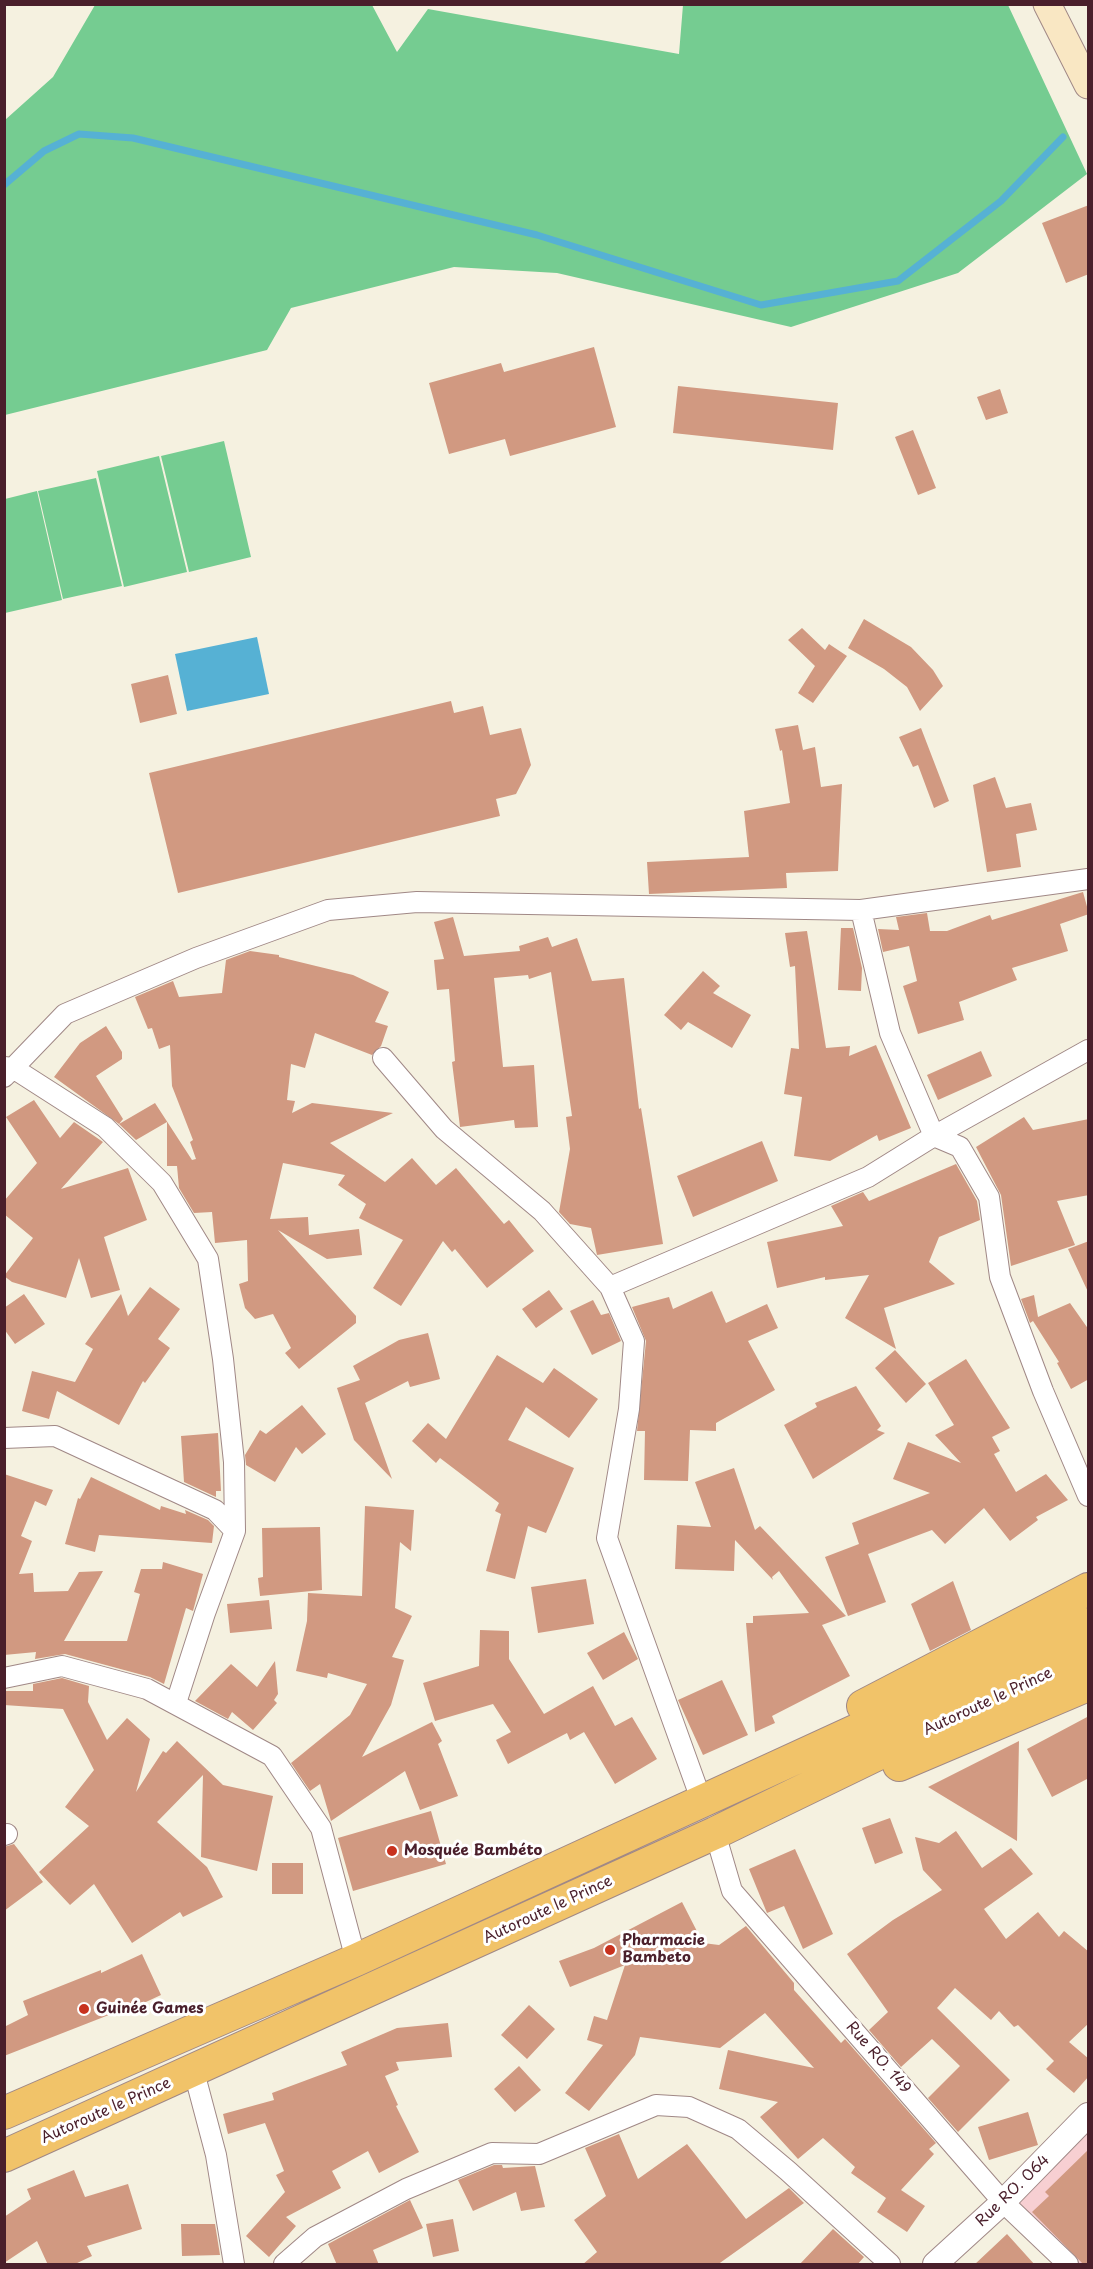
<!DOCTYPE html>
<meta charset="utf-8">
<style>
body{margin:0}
#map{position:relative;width:1093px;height:2269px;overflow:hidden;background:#f5f1e0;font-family:"Playpen Sans",sans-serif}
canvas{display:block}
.frame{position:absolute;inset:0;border:6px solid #4a1f2b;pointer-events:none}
</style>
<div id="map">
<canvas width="1093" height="2269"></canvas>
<div class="frame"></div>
</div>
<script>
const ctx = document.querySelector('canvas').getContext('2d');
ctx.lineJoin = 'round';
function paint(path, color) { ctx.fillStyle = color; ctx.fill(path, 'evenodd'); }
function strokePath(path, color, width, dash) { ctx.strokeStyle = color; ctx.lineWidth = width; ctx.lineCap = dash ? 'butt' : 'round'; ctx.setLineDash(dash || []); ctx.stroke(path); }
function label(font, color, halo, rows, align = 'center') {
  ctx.font = font + ' "Playpen Sans",sans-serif'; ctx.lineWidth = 6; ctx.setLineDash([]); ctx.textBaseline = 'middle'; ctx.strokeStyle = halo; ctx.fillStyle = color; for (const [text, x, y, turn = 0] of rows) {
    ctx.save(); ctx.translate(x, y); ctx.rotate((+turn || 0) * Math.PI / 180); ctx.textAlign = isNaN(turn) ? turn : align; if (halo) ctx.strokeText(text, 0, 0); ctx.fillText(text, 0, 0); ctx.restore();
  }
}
const built = new Path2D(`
 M1088,2125V2264H1078L1012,2200Z`);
const green = new Path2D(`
 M95,5H372L397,52L428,9L679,54L683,5H1008L1087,174L958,273L791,327L557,273L454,267L291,308L267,350L5,415V120L53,77Z
 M224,441L251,557L189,572L161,456Z
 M159,456L187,572L124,587L97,471Z
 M96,478L122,586L63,599L38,491Z
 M37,491L62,600L5,613V499Z`);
const water = new Path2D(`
 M257,637L269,694L187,711L175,654Z`);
const stream = new Path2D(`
 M4,185L44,151L79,134L133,138L537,235L761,305L898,281L1001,201L1063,137`);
const building = new Path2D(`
 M1089,205V274L1066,283L1042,223Z
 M594,347L616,427L510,456L505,439L449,454L429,383L501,363L504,372Z
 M678,386L838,403L833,450L673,433Z
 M1000,389L1008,413L986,420L977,397Z
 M913,430L936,488L918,495L895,437Z
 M864,619L911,647L933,670L943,686L920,711L907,687L884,669L848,648Z
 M802,628L825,650L829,644L847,656L813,703L798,693L815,666L788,640Z
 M168,675L177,714L140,723L131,684Z
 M451,701L454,713L483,706L490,735L521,728L531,765L516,794L496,799L500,816L178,893L149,773Z
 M798,725L803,750L815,747L821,787L842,784L838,871L786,873L787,888L649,894L647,862L749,857L744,811L790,803L782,750L780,751L775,729Z
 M921,728L949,801L934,808L918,765L913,767L899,737Z
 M995,777L1006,808L1031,803L1037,830L1016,834L1021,867L987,872L973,785Z
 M1083,892L1089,914L1060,924L1068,951L1012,968L1017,980L959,1002L964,1020L918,1034L903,986L917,981L909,946L883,952L878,929L899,930L896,917L927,913L930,931H947L990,915L992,920Z
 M453,917L464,956L520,951L519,946L548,937L552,947L577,938L592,981L624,978L639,1109L641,1108L663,1244L597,1255L591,1228L570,1224L559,1212L570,1149L566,1117L572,1116L551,972L529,979L528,975L494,978L503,1067L534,1065L538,1127L515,1128L514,1120L460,1127L452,1062L455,1061L449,989L437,990L434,960L444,959L434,922Z
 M841,928H853L862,968L861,991L838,990Z
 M807,931L826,1048L850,1046L849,1056L876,1045L911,1128L879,1141L877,1135L830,1161L794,1156L802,1097L784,1094L791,1048L799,1049L795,966L790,967L785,933Z
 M250,951L279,955V957L353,975L389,992L375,1022L388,1026L381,1046L372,1055L315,1033L305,1068L291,1064L287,1100L295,1101L292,1113L312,1103L393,1113L330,1143L385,1182L412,1158L436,1185L456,1168L504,1224L509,1220L534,1251L487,1288L455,1249L452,1252L443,1241L401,1306L373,1288L403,1240L359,1218L366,1204L338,1185L345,1175L283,1163L270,1219L308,1217L309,1235L359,1229L362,1255L327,1259L278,1230L356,1316V1323L299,1369L285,1353L291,1348L273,1314L255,1319L245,1308L239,1284L248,1281L247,1240L215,1243L212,1212L194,1213L179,1188L177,1166H167V1122L136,1140L119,1124L155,1103L192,1160L196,1159L190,1142L193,1140L172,1086L170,1045L159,1049L152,1028L148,1029L135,997L173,981L179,997L222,993L226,960Z
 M703,971L720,986L713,993L751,1015L732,1048L688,1022L681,1030L664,1015Z
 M106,1026L122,1052V1059L96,1076L123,1119L119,1124L54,1077L80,1043Z
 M981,1051L992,1076L938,1100L927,1075Z
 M34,1100L60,1138L74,1122L103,1142L61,1189L128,1168L147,1220L104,1237L120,1290L91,1298L79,1258L66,1298L12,1282L4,1276L33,1238L4,1214V1201L37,1163L6,1117Z
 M1024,1117L1033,1130L1089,1119V1195L1057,1201L1075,1245L1011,1266L1001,1195L976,1147Z
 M762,1141L778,1181L693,1217L677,1176Z
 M956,1164L977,1201L980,1220L939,1237L929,1262L955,1284L884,1308L896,1349L845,1318L869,1275L825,1280V1277L777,1288L767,1242L843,1226L831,1206L863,1192L869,1201Z
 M1089,1241V1294L1068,1249Z
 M150,1287L180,1309L158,1339L170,1348L145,1383L143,1381L119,1425L57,1391L49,1419L22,1411L32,1371L75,1382L93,1349L85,1344L121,1294L128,1316Z
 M549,1290L563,1309L536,1328L522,1309Z
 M712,1291L726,1323L767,1304L778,1328L748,1341L775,1390L716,1423V1431L690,1430L688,1481L644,1480L645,1431H637L646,1341L632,1307L669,1297L673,1309Z
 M24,1294L45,1324L15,1344L4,1329V1308Z
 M1034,1295L1038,1317L1070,1303L1089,1330V1379L1071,1389L1057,1363L1059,1362L1033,1321L1030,1323L1021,1299Z
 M593,1300L601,1315L609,1313L621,1341L592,1355L570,1311Z
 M428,1333L440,1379L410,1387L408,1381L365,1403L392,1479L354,1440L337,1388L360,1380L353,1366L399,1340Z
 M895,1350L926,1384L906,1403L875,1368Z
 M497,1355L543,1383L554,1368L598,1399L569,1438L526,1407L508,1440L574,1468L546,1533L528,1526L515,1579L486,1571L501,1514L495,1511L499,1503L440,1458L436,1463L412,1441L428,1423L446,1439Z
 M966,1359L1010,1428L992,1437L1000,1451L994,1454L1016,1492L1046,1474L1068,1500L1036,1517L1038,1520L1010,1541L984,1508L945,1544L932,1530L868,1554L886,1602L848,1616L825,1557L859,1544L852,1523L930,1493L893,1479L908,1442L961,1463L935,1435L954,1425L928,1383Z
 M856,1386L881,1426L877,1430L885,1433L813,1479L784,1425L817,1407L815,1403Z
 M302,1405L326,1434L302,1454L296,1447L275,1482L246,1465L245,1455L260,1430L266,1434Z
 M218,1433L221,1491H216V1497L184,1482L181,1436Z
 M734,1468L755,1530L760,1526L846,1616L822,1625L850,1676L772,1716L775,1723L755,1732L746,1623H753V1616L809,1613L779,1571L772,1577L773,1580L735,1540L734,1571L675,1569L677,1525L711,1527L695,1482Z
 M4,1474L53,1490L46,1506L35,1501L21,1536L32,1541L19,1574L33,1573L34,1592L68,1591L79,1572L103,1571L64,1641H127L140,1594L134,1592L141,1569H162L163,1562L203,1574L193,1611L186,1608L164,1684L150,1677L65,1654L35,1659L36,1652L4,1655Z
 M91,1477L160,1510L161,1506L186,1514L185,1510L208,1520L214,1526L212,1543L99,1535L95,1552L65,1544L78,1498L80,1499Z
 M365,1506L414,1510L411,1551L400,1542L395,1608L412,1616L392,1657L404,1660L391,1705L362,1757L432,1722L442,1741L438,1744L458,1796L420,1810L405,1771L331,1821L320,1784L310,1791L291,1763L350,1715L367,1684L328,1673L327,1678L296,1671L307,1621L308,1593L362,1596Z
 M320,1527L322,1590L260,1596L258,1578L263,1577L262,1528Z
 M586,1579L594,1624L538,1633L531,1587Z
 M953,1581L971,1630L930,1651L911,1604Z
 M269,1600L272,1629L230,1633L227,1604Z
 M480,1630L509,1631V1659L544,1714L593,1686L615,1726L632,1717L657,1759L615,1784L584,1732L570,1740L567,1733L508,1764L496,1740L511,1732L493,1704L435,1721L423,1683L479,1666Z
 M624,1632L638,1659L603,1680L587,1653Z
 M275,1661L278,1694L274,1700L277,1703L253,1730L232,1712L228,1719L195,1701L231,1664L257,1687Z
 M62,1678L89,1686L88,1702L107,1740L127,1718L150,1739L136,1792L163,1751L166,1753L177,1741L223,1785L273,1796L257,1871L201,1857L203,1775L157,1822L207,1867L223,1897L183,1917L180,1912L132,1943L94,1884L70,1905L39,1872L89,1826L65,1807L94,1770L63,1709L4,1705V1691H33V1684Z
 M722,1680L748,1735L703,1755L678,1700Z
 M1089,1716V1778L1052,1797L1027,1749Z
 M1019,1741L1017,1841L928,1787Z
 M431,1811L446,1864L353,1891L338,1838Z
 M890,1818L903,1853L875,1864L862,1828Z
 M956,1831L982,1868L1011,1848L1033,1874L984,1909L1006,1939L1038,1912L1059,1937L1064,1931L1089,1952V2023L1069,2042L1089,2059V2076L1074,2093L1046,2069L1054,2061L1018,2025L1014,2027L999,2011L991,2020L955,1988L937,2008L1010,2080L958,2132L928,2098L960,2066L932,2039L901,2067L869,2030L888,2012L847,1954L893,1920L942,1890L923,1870L915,1837L939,1843Z
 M14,1844L43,1882L4,1911V1847Z
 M795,1849L833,1934L803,1949L784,1906L767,1913L749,1869Z
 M272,1863H303V1894H272Z
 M682,1902L703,1943L719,1945L746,1926L794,1983V1990L841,2043L845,2039L936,2143L929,2149L934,2154L901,2190L925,2206L907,2232L877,2212L886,2198L851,2173L855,2167L823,2138L798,2159L760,2117L778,2102L719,2089L728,2050L814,2068L765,2013L720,2048L640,2037L635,2055L589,2111L565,2093L603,2045L587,2040L594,2016L607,2020L625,1965L570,1987L559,1961L594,1948Z
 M142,1954L161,1995L120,2014L119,2011L4,2056V2027L28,2015L23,2001L101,1970V1973Z
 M529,2005L555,2029L527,2059L501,2035Z
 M448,2023L452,2057L396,2062L399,2070L385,2076L398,2105L396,2106L419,2152L379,2173L368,2151L332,2171L341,2188L286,2217L296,2226L269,2257L246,2236L285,2192L276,2175L284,2171L265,2123L228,2134L223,2114L274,2100L272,2093L347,2065L341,2052L397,2028Z
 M519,2066L541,2090L515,2112L494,2089Z
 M1028,2112L1038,2145L989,2160L978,2127Z
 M619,2134L638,2179L687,2144L746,2219L789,2188L804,2203L717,2265H582L597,2252L574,2220L606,2196L585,2148Z
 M1089,2149V2265H1084L1032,2212L1049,2196L1045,2192Z
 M494,2165H502L503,2168L535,2166L545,2207L521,2211L516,2192L473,2211L458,2180Z
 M74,2170L85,2197L128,2184L142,2229L87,2246L92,2256L73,2265H48L37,2241L4,2263V2217L31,2199L27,2189Z
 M410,2200L423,2228L373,2250L379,2265H337L328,2244Z
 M453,2219L459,2251L433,2257L426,2224Z
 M181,2224H215L220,2255L182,2256Z
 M833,2229L864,2257L857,2265H799Z
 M1007,2234L1035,2265H974Z`);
const minor = new Path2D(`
 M861,910L890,1033L934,1136L960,1147L989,1197L1000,1277L1043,1391L1088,1496
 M383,1058L444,1129L542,1211L610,1287L634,1341L629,1409L607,1538L702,1802
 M4,1067L13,1068L65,1014L196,958L328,910L417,902L861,910L1088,879
 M4,1077L13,1068L105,1127L162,1183L208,1259L223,1359L234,1462L235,1531L205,1613L176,1703
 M610,1287L868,1177L934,1136L1088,1050
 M4,1438L55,1436L215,1510L235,1531
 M4,1678L62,1666L147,1689L272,1756L321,1828L356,1960
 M715,1833L732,1891L1003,2202L1068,2264
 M4,1835L7,1834
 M194,2072L216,2155L234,2264
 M284,2264L315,2237L406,2189L492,2153L539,2154L656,2105L689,2107L738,2129L788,2171L890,2264`);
const tertiary = new Path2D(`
 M935,2264L1003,2202L1088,2115`);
const secondary = new Path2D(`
 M1047,4L1088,85`);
const primary = new Path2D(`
 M863,1706L1088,1589
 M899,1765L1088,1685
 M4,2113L356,1960L1088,1624
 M4,2156L715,1833L919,1734L1088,1656`);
const markers = [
 [392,1851,6,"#c8321e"],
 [610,1950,6,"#c8321e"],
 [84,2009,6,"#c8321e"]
];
const streetNames = [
 ["Autoroute le Prince",988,1702,-25],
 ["Autoroute le Prince",548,1910,-25],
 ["Rue RO. 149",878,2058,49],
 ["Autoroute le Prince",106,2111,-24],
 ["Rue RO. 064",1013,2191,-44]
];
const poiNames = [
 ["Mosquée Bambéto",404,1851],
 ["Pharmacie",622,1941],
 ["Bambeto",622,1958],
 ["Guinée Games",96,2009]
];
paint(built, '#f7cfd2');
paint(green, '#75cc91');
paint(water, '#56b1d4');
strokePath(stream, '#56b1d4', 7);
paint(building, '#d19981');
strokePath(minor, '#a08886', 22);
strokePath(tertiary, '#a08886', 26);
strokePath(secondary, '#a08886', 29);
strokePath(primary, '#a08886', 34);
strokePath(minor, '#fff', 20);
strokePath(tertiary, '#fff', 24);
strokePath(secondary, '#f9e7c3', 27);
strokePath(primary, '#f1c369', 32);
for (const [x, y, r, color] of markers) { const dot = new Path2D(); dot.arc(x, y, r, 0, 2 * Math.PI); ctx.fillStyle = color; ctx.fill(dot); strokePath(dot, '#fff', 2); }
label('15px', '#4a1f2b', '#fff', streetNames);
label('bold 15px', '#4a1f2b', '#fff', poiNames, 'left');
</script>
